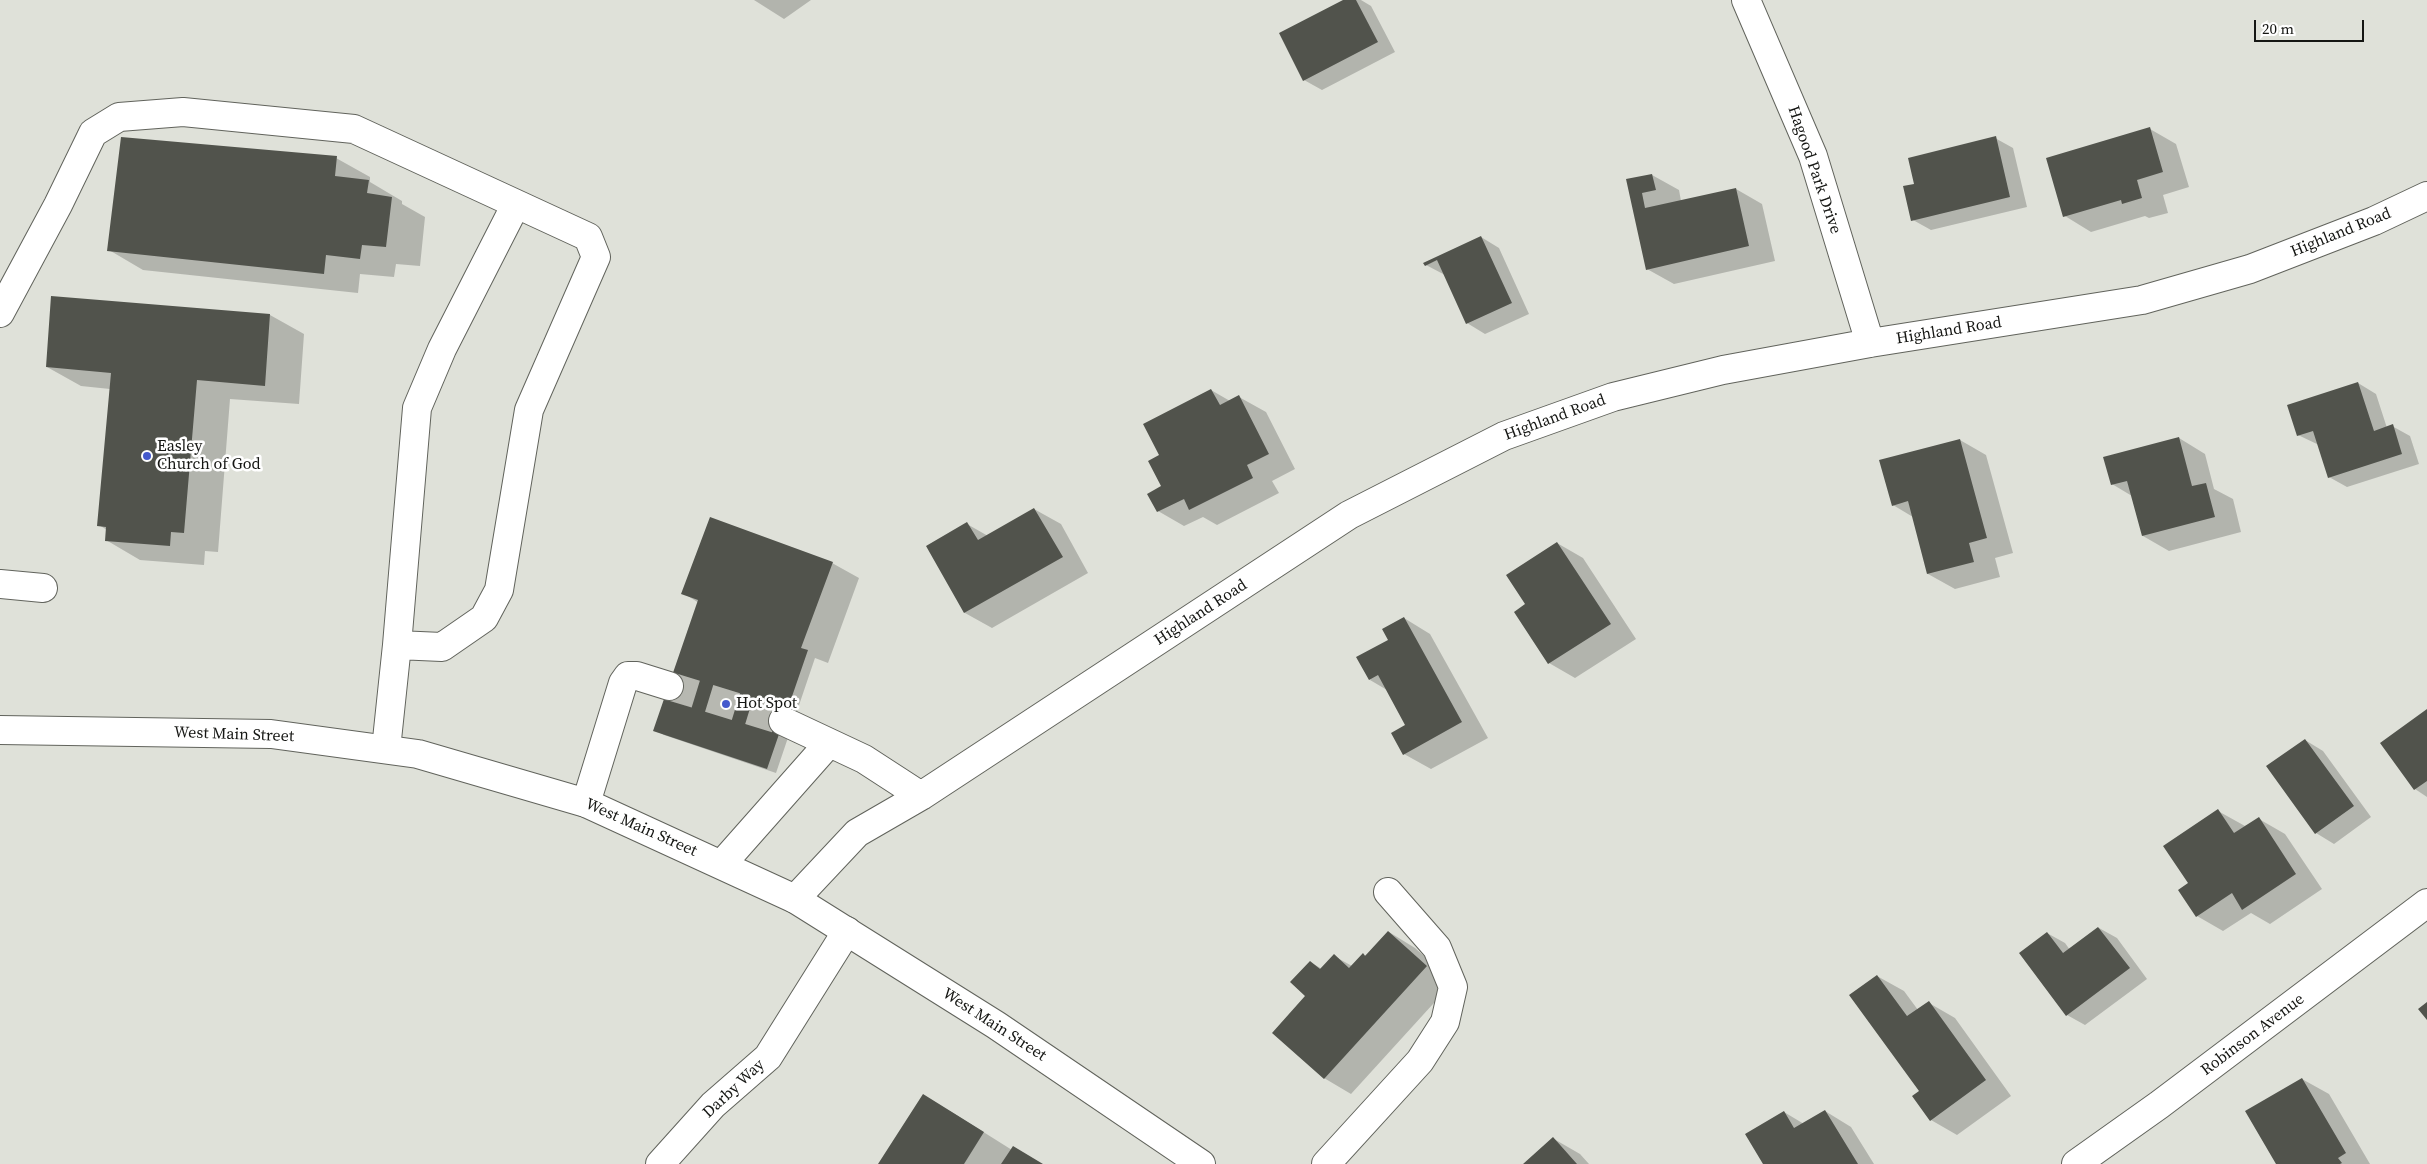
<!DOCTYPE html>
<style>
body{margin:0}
#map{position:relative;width:2427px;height:1164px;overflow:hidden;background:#dfe1d9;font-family:"Source Serif 4",serif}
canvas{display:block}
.scale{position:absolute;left:2254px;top:20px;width:110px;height:22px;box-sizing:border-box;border:2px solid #151613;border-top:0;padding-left:6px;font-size:15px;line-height:18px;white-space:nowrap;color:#151613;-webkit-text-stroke:4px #fff;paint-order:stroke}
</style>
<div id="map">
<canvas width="2427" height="1164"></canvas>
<div class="scale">20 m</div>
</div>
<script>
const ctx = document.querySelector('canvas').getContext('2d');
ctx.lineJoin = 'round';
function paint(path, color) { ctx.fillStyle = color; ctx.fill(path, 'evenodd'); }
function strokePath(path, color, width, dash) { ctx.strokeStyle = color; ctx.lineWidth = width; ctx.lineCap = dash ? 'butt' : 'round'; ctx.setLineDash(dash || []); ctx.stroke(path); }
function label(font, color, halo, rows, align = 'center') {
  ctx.font = font + ' "Source Serif 4",serif'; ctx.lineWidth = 5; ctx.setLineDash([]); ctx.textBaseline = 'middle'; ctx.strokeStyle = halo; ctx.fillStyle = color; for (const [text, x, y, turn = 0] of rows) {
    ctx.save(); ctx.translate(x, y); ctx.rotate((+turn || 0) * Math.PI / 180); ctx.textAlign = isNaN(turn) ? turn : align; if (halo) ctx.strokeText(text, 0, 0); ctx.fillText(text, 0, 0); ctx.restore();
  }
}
const shadow = new Path2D(`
 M754,0H811L784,19Z
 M1345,0H1361L1371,6L1395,52L1322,90L1304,80Z
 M2150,129L2176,144L2189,187L2163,195L2168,213L2149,218L2145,216L2091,232L2065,216Z
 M1995,138L2013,148L2027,207L1931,230L1913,220L1915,184Z
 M336,158L370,177V182L402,201V204L425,217L420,266L396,264L394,277L360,274L358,293L143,270L109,250Z
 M1652,175L1679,190L1681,201L1736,189L1762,204L1775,261L1674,284L1647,269L1627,180Z
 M1481,237L1499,248L1529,314L1485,334L1467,323L1445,275L1426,265Z
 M53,297L270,315L304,334L299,404L230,399L218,552L205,551L204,565L140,560L106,540L107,530L99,525L110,389L81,386L47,367Z
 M2358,383L2376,394L2387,428L2392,426L2410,436L2419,464L2347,487L2329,477L2319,445L2298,435Z
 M1211,390L1230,401L1239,397L1266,412L1295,469L1272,481L1279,493L1217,525L1203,517L1184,526L1158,511L1163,487L1160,456Z
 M2179,438L2205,454L2214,489L2233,499L2241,532L2169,551L2143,536L2132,496L2112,484Z
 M1960,440L1986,455L2013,553L1995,558L2000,577L1955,589L1928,574L1913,517L1893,505Z
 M1034,509L1061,524L1088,573L992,628L965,613L928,547L967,524L988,536Z
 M1557,543L1583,558L1636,639L1575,678L1549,663L1527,605Z
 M832,563L859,578L828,663L815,658L776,773L664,735L655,730L699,603L683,593Z
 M1404,618L1430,634L1488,738L1431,769L1404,754L1407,725L1387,690L1370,680Z
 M2427,710V797L2415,789Z
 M2305,740L2323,751L2371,817L2334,844L2316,833L2268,766Z
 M2218,811L2245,826L2259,819L2285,834L2322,889L2270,924L2251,913L2223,931L2197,916L2190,883Z
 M2099,928L2117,938L2147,979L2085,1025L2067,1015L2047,933L2065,943L2070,950Z
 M1389,932L1415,948L1453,982L1351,1094L1324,1078L1307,996L1310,962L1322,969L1334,956L1352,966L1363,954L1367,956Z
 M1877,976L1904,991L1918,1010L1929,1003L1955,1018L2011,1096L1957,1135L1931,1120Z
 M2302,1079L2329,1094L2370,1164H2278Z
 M950,1111L1012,1150L1042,1164H880Z
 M1825,1111L1851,1127L1874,1164H1765L1784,1112L1804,1124Z
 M1554,1139L1580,1154L1589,1164H1525Z`);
const building = new Path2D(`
 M1343,0H1356L1378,42L1303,81L1279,33Z
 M2150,127L2163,172L2137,180L2142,198L2122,204L2121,200L2063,217L2046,158Z
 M1996,136L2010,197L1911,221L1903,186L1914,184L1908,158Z
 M121,137L337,156L335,176L369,180L367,193L392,197L386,247L362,245L360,259L326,255L324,274L107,251Z
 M1652,174L1656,190L1642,193L1645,208L1736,188L1749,246L1646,270L1626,179Z
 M1481,236L1512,303L1466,324L1437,260L1425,266L1423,263Z
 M51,296L270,314L265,386L197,380L184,533L171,532L170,546L105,541L106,527L97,526L111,373L46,367Z
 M2358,382L2374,431L2393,424L2402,454L2328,478L2313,431L2297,436L2287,405Z
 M1211,389L1220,405L1239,395L1269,454L1247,465L1253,478L1189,510L1184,499L1157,512L1147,494L1161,486L1148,461L1159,455L1143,424Z
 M2179,437L2192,486L2206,483L2215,517L2142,536L2127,481L2111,485L2103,457Z
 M1960,439L1987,538L1969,543L1974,562L1927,574L1908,501L1892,506L1879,460Z
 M1034,508L1063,557L964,613L926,546L967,522L978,540Z
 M710,517L833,562L801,648L808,650L767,769L653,731L698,600L681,594Z
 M1557,542L1611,624L1548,664L1514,612L1525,604L1506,575Z
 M1404,617L1462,722L1403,755L1391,733L1405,725L1378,675L1369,680L1356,657L1388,640L1382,629Z
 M2427,709V781L2414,790L2380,743Z
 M2305,739L2354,806L2315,834L2266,766Z
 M2218,809L2234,833L2259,817L2296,874L2242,910L2232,893L2196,917L2178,890L2188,883L2163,846Z
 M2098,927L2130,968L2066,1016L2019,953L2047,932L2063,953Z
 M1388,931L1427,966L1324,1079L1272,1033L1305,996L1290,982L1310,961L1320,969L1334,954L1349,968L1363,953L1365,956Z
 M1877,975L1907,1016L1929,1001L1986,1080L1930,1121L1912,1096L1919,1091L1849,995Z
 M2427,1002V1020L2418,1009Z
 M2302,1078L2346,1153L2338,1158L2342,1163L2340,1164H2276L2245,1111Z
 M923,1094L984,1132L964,1164H878Z
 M1825,1110L1858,1164H1763L1745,1134L1784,1111L1794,1128Z
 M1553,1137L1577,1164H1523Z
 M1013,1146L1043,1164H1001Z`);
const minorTunnel = new Path2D(`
 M669,686L783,721`);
const minor = new Path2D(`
 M1746,0L1813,156L1870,343
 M0,313L58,205L93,133L119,117L183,112L354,129L588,237L596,257L529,410L499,590L484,618L442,647L397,645L386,749
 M0,584L43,588
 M397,645L417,408L442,349L516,204
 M783,721L864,759L921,796
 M586,803L623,683L628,676H637L669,686
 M722,864L829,743
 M795,899L857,833L921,796L1349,515L1504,436L1613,397L1723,370L1870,343L2142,300L2250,269L2374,221L2427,196
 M660,1164L713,1105L768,1057L847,931
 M1326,1164L1420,1061L1445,1022L1453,987L1437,948L1388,892
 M2076,1164L2159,1105L2427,903`);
const major = new Path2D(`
 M0,730L271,734L418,754L586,803L795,899L996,1025L1201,1164`);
const markers = [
 [147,456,5,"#4459cc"],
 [726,704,5,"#4459cc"]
];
const streetNames = [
 ["Hagood Park Drive",1814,170,71],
 ["Highland Road",2341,233,-22],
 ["Highland Road",1949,331,-9],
 ["Highland Road",1555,418,-20],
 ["Highland Road",1201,613,-33],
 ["West Main Street",234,735,2],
 ["West Main Street",641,828,24],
 ["West Main Street",994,1025,33],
 ["Robinson Avenue",2253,1035,-37],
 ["Darby Way",734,1089,-43]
];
const poiNames = [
 ["Easley",157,447],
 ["Church of God",157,465],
 ["Hot Spot",736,704]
];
paint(shadow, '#0003');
paint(building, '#51534c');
strokePath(minorTunnel, '#b7b8b1', 28, [28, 14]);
strokePath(minor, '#61635c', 30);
strokePath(major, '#61635c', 30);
strokePath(minor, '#fff', 28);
strokePath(major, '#fff', 28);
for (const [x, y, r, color] of markers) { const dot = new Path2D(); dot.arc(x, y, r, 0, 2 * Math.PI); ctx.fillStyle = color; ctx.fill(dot); strokePath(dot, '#fff', 2); }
label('16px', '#151613', '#fff', streetNames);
label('16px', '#151613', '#fff', poiNames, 'left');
</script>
